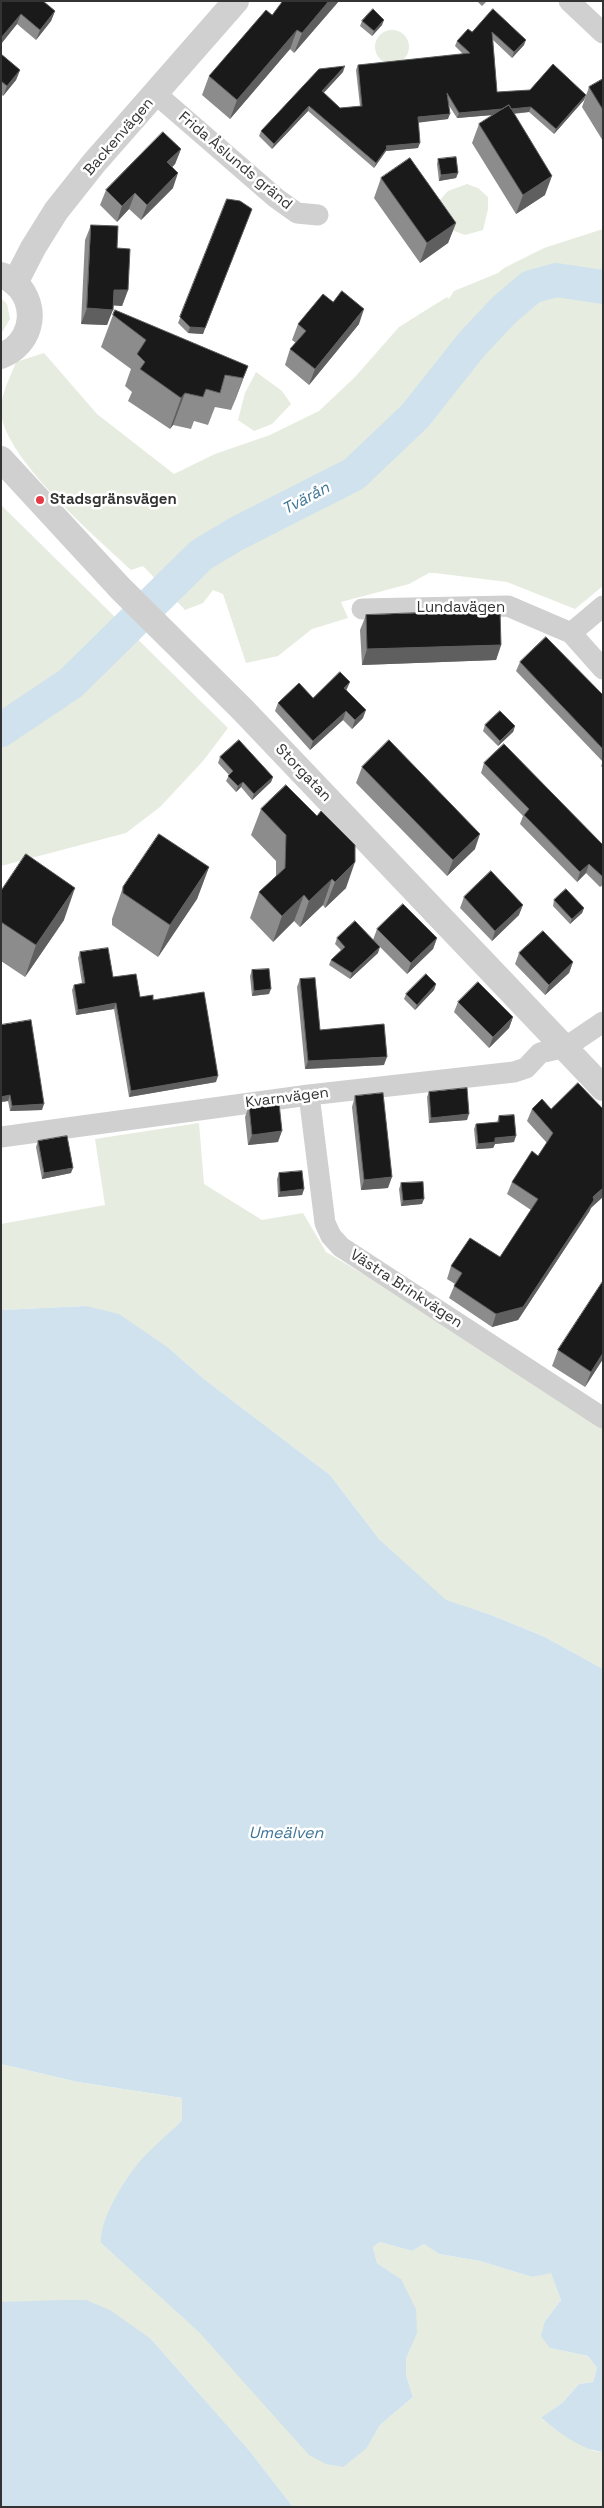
<!DOCTYPE html>
<meta charset="utf-8">
<style>
body{margin:0}
#map{position:relative;width:604px;height:2508px;overflow:hidden;background:#fff;font-family:"Space Grotesk",sans-serif}
canvas{display:block}
.frame{position:absolute;inset:0;border:2px solid #333;pointer-events:none}
</style>
<div id="map">
<canvas width="604" height="2508"></canvas>
<div class="frame"></div>
</div>
<script>
const ctx = document.querySelector('canvas').getContext('2d');
ctx.lineJoin = 'round';
function paint(path, color) { ctx.fillStyle = color; ctx.fill(path, 'evenodd'); }
function strokePath(path, color, width, dash) { ctx.strokeStyle = color; ctx.lineWidth = width; ctx.lineCap = dash ? 'butt' : 'round'; ctx.setLineDash(dash || []); ctx.stroke(path); }
function label(font, color, halo, rows, align = 'center') {
  ctx.font = font + ' "Space Grotesk",sans-serif'; ctx.lineWidth = 5; ctx.setLineDash([]); ctx.textBaseline = 'middle'; ctx.strokeStyle = halo; ctx.fillStyle = color; for (const [text, x, y, turn = 0] of rows) {
    ctx.save(); ctx.translate(x, y); ctx.rotate((+turn || 0) * Math.PI / 180); ctx.textAlign = isNaN(turn) ? turn : align; if (halo) ctx.strokeText(text, 0, 0); ctx.fillText(text, 0, 0); ctx.restore();
  }
}
const green = new Path2D(`
 M375 47a17 17 0 1 1 34 0a17 17 0 1 1-34 0Z
 M467,184L478,188L488,197V209L483,230L465,235L444,227L439,201L448,191Z
 M603,229V586L575,609L507,582L435,573H429L409,584L341,602L348,618L312,629L278,656L246,663L223,594L213,590L203,603L185,610L143,566L131,570C96,537 6,460 1,413C0,395 10,378 16,362L44,353L97,414L174,474L215,454L270,435L319,411L355,377L399,327L447,297L449,299L454,291L498,273L504,268L544,248Z
 M1,298L7,304L10,319L1,334Z
 M256,372L282,391L291,404L272,424L254,431L238,420L245,393Z
 M1,505L228,728L203,761L160,807L126,833L1,866Z
 M199,1123L204,1184L262,1220L303,1213L326,1252L412,1303L603,1428V1669L545,1637L491,1615L446,1601L379,1539L330,1475L204,1379L170,1349L86,1306L1,1310V1224L105,1205L95,1139Z
 M1,2064L78,2082L182,2098V2120L134,2169L101,2243L199,2331L367,2448L380,2425L413,2397L406,2375L401,2279L377,2263L373,2247L380,2242L412,2251L424,2244L439,2254L480,2261L532,2277L551,2272L561,2300L545,2321L550,2348L588,2356L597,2368L593,2382L579,2384L562,2403L541,2419L594,2451L603,2452V2507H293L248,2449L151,2339L1,2302Z`);
const water = new Path2D(`
 M86,1306L119,1314L170,1349L204,1379L330,1475L379,1539L446,1600L491,1615L545,1637L603,1669V2452C579,2449 559,2432 541,2418L562,2403L579,2384L593,2382L597,2368L588,2356L550,2348L541,2336L545,2321L561,2300L551,2273L532,2277L480,2261L439,2254L424,2244L412,2251L380,2242L373,2247L377,2263L401,2279L416,2309L417,2333L406,2358V2375L413,2397L380,2425L367,2448L343,2467L326,2464L309,2455L199,2332L101,2243C100,2220 120,2188 133,2170C146,2152 167,2136 182,2120V2098L78,2082L1,2064V1310Z
 M61,2300H86L110,2310L151,2339L248,2449L293,2507H1V2302Z`);
const river = new Path2D(`
 M1,730L71,683L201,555L236,534L354,474L415,416L472,344L504,310L531,287L556,280L603,287`);
const minor = new Path2D(`
 M569,1L603,33
 M156,94L276,198L297,213L318,215
 M362,609L508,606L571,633L603,606
 M571,633L603,669
 M309,1095L325,1223L331,1236L341,1247L603,1418
 M1,1137L309,1095L514,1072L526,1068L540,1053L566,1047L603,1022`);
const tertiary = new Path2D(`
 M1,275C9,277 15,283 20,288C39,313 29,345 1,356
 M15,283L33,248L56,211L94,163L236,1
 M1,459L120,588L242,709L603,1088`);
const wall = new Path2D(`
 M1,1L55,11L51,21L36,40L17,24L1,44Z
 M339,1L294,53L290,49L230,119L202,95L209,76L272,15Z
 M477,1H487L482,6Z
 M493,9L524,45L512,58L493,40L497,92L586,95L584,100L554,134L529,112L514,114L545,195L516,214L472,143L479,124L492,115L457,118L448,104V119L419,122L418,148L386,151L374,168L308,111L272,149L259,136L261,131L343,72L323,93L340,108L360,106L356,70L358,65L463,54L455,46L457,41L472,32Z
 M362,21L382,25L372,36L360,26Z
 M1,54L20,70L16,80L3,96L1,94Z
 M603,79V141L582,107L589,87Z
 M181,149L175,164L172,167L173,188L141,220L129,209L117,222L100,205L106,190Z
 M438,159L458,173L456,178L439,181L437,164Z
 M381,178L456,223L448,243L420,263L374,198Z
 M227,199L203,334L188,333L178,323Z
 M91,225L117,248L128,290L122,306L113,305L107,325L81,324L85,240Z
 M113,315L248,366L231,410L215,407L208,425L194,421L191,429L173,425L170,429L128,401L132,392L125,386L131,369L101,347Z
 M298,324H359L309,385L285,365L290,349L296,343L292,340Z
 M366,615L501,645L496,660L362,665L360,630Z
 M520,662L603,695V768L601,766L603,762L516,671Z
 M347,690L363,718L352,729L343,720L310,750L275,711L278,703L313,698Z
 M485,725L515,726L513,732L498,746L483,731Z
 M220,757L273,777L271,782L252,800L241,787L236,792L226,781L229,775L218,763Z
 M484,763L603,845V885L600,887L586,873L577,882L520,824L523,816L481,773Z
 M362,767L475,849L447,876L356,783Z
 M261,809L346,888L325,908L323,905L300,927L294,921L273,942L250,918L259,892L276,876V861L251,835Z
 M209,867L197,899L158,957L112,925V919L123,887Z
 M1,891L64,920L25,977L1,961Z
 M464,897L519,915L492,941L460,908Z
 M554,900L584,908L582,913L570,924L553,906Z
 M377,929L437,938L433,949L407,974L373,940Z
 M337,938L378,953L350,979L329,965L331,960L341,950L335,944Z
 M80,952L140,997L153,1000L216,1082L129,1097L114,1009L76,1015L72,990L74,985L82,983L78,958Z
 M519,953L573,962L569,973L545,995L515,964Z
 M252,970L269,994L252,996L250,976Z
 M300,979L320,1030L384,1065L305,1069L297,987Z
 M436,984L434,990L415,1010L404,999L406,994Z
 M458,1002L513,1017L509,1028L489,1048L454,1012Z
 M1,1025L42,1110L10,1111L8,1101L1,1102Z
 M429,1092L467,1120L429,1123L427,1097Z
 M355,1096L388,1188L361,1190L352,1107Z
 M542,1099L591,1208L589,1212L518,1320L492,1327L449,1298L455,1284L447,1279L451,1266L500,1257L531,1210L507,1194L512,1182L538,1156L547,1143L527,1121L532,1109Z
 M249,1106L278,1142L248,1145L245,1117Z
 M499,1116L514,1142L495,1144L493,1148L476,1149L474,1129L476,1124L497,1122Z
 M38,1141L71,1173L42,1179L36,1147Z
 M279,1173L304,1189L302,1195L278,1197L277,1179Z
 M401,1183L422,1204L401,1206L399,1189Z
 M558,1350L603,1359L585,1387L552,1366Z`);
const shadedWall = new Path2D(`
 M329,1H339L294,53L302,33Z
 M55,11L51,21L36,40L40,30Z
 M21,14L17,24L1,44V38Z
 M384,20L382,25L372,36L374,31Z
 M297,30L290,49L230,119L237,100Z
 M526,40L524,45L512,58L514,52Z
 M345,66L343,72L320,97L322,91Z
 M20,70L16,80L3,96L7,86Z
 M586,95L584,100L554,134L556,129Z
 M309,106L308,111L272,149L274,144Z
 M531,107L529,112L457,118L459,113Z
 M450,114L448,119L416,123L418,117Z
 M420,143L418,148L386,151L374,168L376,163L386,146Z
 M181,149L175,164L162,178L167,162Z
 M178,173L173,188L141,220L147,205Z
 M458,173L456,178L439,181L441,175Z
 M552,176L545,195L516,214L523,195Z
 M135,193L129,209L117,222L122,206Z
 M252,209L203,334L188,333L190,327Z
 M456,223L448,243L420,263L427,243Z
 M114,290H128L122,306L108,305Z
 M87,308L113,310L107,325L81,324Z
 M364,309L359,324L309,385L315,369Z
 M248,366L236,398L231,410L243,378Z
 M185,393L173,425L170,429L181,398Z
 M501,645L496,660L362,665L367,649Z
 M350,682L346,691L344,688Z
 M366,710L363,718L352,729L355,720Z
 M346,711L343,720L310,750L313,741Z
 M515,726L513,732L498,746L500,741Z
 M273,777L271,782L252,800L254,794Z
 M243,782L241,787L236,792L238,786Z
 M480,834L475,849L447,876L453,860Z
 M355,862L346,888L325,908L335,882Z
 M589,864L586,873L577,882L580,872Z
 M209,867L197,899L158,957L170,925Z
 M332,879L323,905L300,927L309,901Z
 M75,888L64,920L25,977L36,945Z
 M304,895L294,921L273,942L282,916Z
 M523,905L519,915L492,941L495,931Z
 M584,908L582,913L570,924L572,919Z
 M437,938L433,949L407,974L411,963Z
 M380,947L378,953L350,979L352,973Z
 M573,962L569,973L545,995L549,985Z
 M436,984L434,990L415,1010L417,1005Z
 M271,989L269,994L252,996L254,991Z
 M116,1003L114,1009L76,1015L78,1010Z
 M513,1017L509,1028L489,1048L493,1037Z
 M387,1057L384,1065L305,1069L308,1061Z
 M218,1076L216,1082L129,1097L131,1091Z
 M10,1095L8,1101L1,1102V1097Z
 M44,1104L42,1110L10,1111L12,1106Z
 M469,1114L467,1120L429,1123L431,1118Z
 M282,1131L278,1142L248,1145L252,1135Z
 M516,1136L514,1142L495,1144L493,1148L476,1149L478,1144L495,1138Z
 M73,1168L71,1173L42,1179L44,1173Z
 M392,1177L388,1188L361,1190L364,1180Z
 M603,1188V1197L591,1208L589,1212L518,1320L492,1327L496,1314L593,1197Z
 M304,1189L302,1195L278,1197L280,1192Z
 M424,1199L422,1204L401,1206L403,1201Z
 M603,1353V1359L585,1387L591,1372Z`);
const building = new Path2D(`
 M1,1H43L55,11L40,30L21,14L1,38Z
 M283,1H329L302,33L297,30L237,100L209,76L266,10L272,15Z
 M373,9L384,20L374,31L362,21Z
 M493,9L526,40L514,52L492,32L497,92L530,90L553,64L586,95L556,129L531,107L511,109L509,105L502,109L459,113L447,93L450,114L418,117L420,143L386,146L387,148L376,163L309,106L274,144L261,131L319,69L345,66L322,91L340,108L362,106L358,65L470,53L457,41L468,29L472,32Z
 M1,54L20,70L7,86L1,81Z
 M603,79V110L589,87Z
 M509,105L552,176L523,195L479,124Z
 M163,132L181,149L167,162L178,173L147,205L135,193L122,206L106,190Z
 M456,157L458,173L441,175L438,159Z
 M410,158L456,223L427,243L381,178Z
 M227,199L240,201L252,209L205,328L190,327L180,317Z
 M91,225L118,226L117,248L130,249L128,290H114L113,310L87,308Z
 M342,291L364,309L315,369L290,349L306,331L298,324L323,294L333,302Z
 M115,310L248,366L243,378L225,375L220,393L206,389L203,397L185,393L181,398L140,369L145,362L137,354L146,340L113,315Z
 M500,610L501,645L367,649L366,615Z
 M546,637L603,695V749L520,662Z
 M340,672L350,682L344,688L366,710L355,720L346,711L313,741L278,703L299,683L313,698Z
 M500,711L515,726L500,741L485,725Z
 M239,740L273,777L254,794L243,782L238,786L228,776L233,771L220,757Z
 M389,740L480,834L453,860L362,767Z
 M504,744L603,845V877L589,864L580,872L524,815L529,809L484,763Z
 M286,785L317,816L321,811L355,845V862L335,882L332,879L309,901L304,895L282,916L259,892L285,868L286,835L261,809Z
 M159,834L209,867L170,925L123,893V887Z
 M26,854L75,888L36,945L1,922V891Z
 M491,871L523,905L495,931L464,897Z
 M566,889L584,908L572,919L554,900Z
 M403,904L437,938L411,963L377,929Z
 M355,921L380,947L352,973L331,960L345,947L337,938Z
 M543,931L573,962L549,985L519,953Z
 M108,948L113,977L136,974L140,997L153,995V1000L204,992L218,1076L131,1091L116,1003L78,1010L74,985L85,983L80,952Z
 M269,969L271,989L254,991L252,970Z
 M426,974L436,984L417,1005L406,994Z
 M315,978L320,1030L384,1024L387,1057L308,1061L300,979Z
 M478,982L513,1017L493,1037L458,1002Z
 M31,1020L44,1104L12,1106L10,1095L1,1097V1025Z
 M578,1083L603,1109V1188L593,1197L594,1200L523,1307L496,1314L454,1286L462,1273L451,1266L470,1238L500,1257L538,1199L512,1182L532,1151L538,1156L553,1133L532,1109L542,1099L551,1109Z
 M467,1088L469,1114L431,1118L429,1092Z
 M383,1093L392,1177L364,1180L355,1096Z
 M279,1103L282,1131L252,1135L249,1106Z
 M514,1115L516,1136L495,1138V1142L478,1144L476,1124L499,1122V1116Z
 M67,1136L73,1168L44,1173L38,1141Z
 M302,1171L304,1189L280,1192L279,1173Z
 M423,1182L424,1199L403,1201L401,1183Z
 M603,1281V1353L591,1372L558,1350Z`);
const markers = [
 [40,500,5,"#e63946"]
];
const streetNames = [
 ["Backenvägen",119,137,-49],
 ["Frida Åslunds gränd",235,161,40],
 ["Lundavägen",461,608],
 ["Storgatan",303,773,46],
 ["Kvarnvägen",287,1098,-7],
 ["Västra Brinkvägen",406,1289,33]
];
const poiNames = [
 ["Stadsgränsvägen",50,500]
];
const waterNames = [
 ["Tvärån",306,499,-28],
 ["Umeälven",286,1834]
];
paint(green, '#e6ecdf');
paint(water, '#cfe2ee');
strokePath(river, '#cfe2ee', 34);
strokePath(minor, '#d0d0d0', 21);
strokePath(tertiary, '#d0d0d0', 26);
paint(wall, '#8c8c8c');
paint(shadedWall, '#5f5f5f');
paint(building, '#1a1a1a');
strokePath(building, '#5f5f5f', 1);
for (const [x, y, r, color] of markers) { const dot = new Path2D(); dot.arc(x, y, r, 0, 2 * Math.PI); ctx.fillStyle = color; ctx.fill(dot); strokePath(dot, '#fff', 2); }
label('15px', '#333', '#fff', streetNames);
label('bold 15px', '#333', '#fff', poiNames, 'left');
label('italic 16px', '#3f7597', '#fff', waterNames);
</script>
